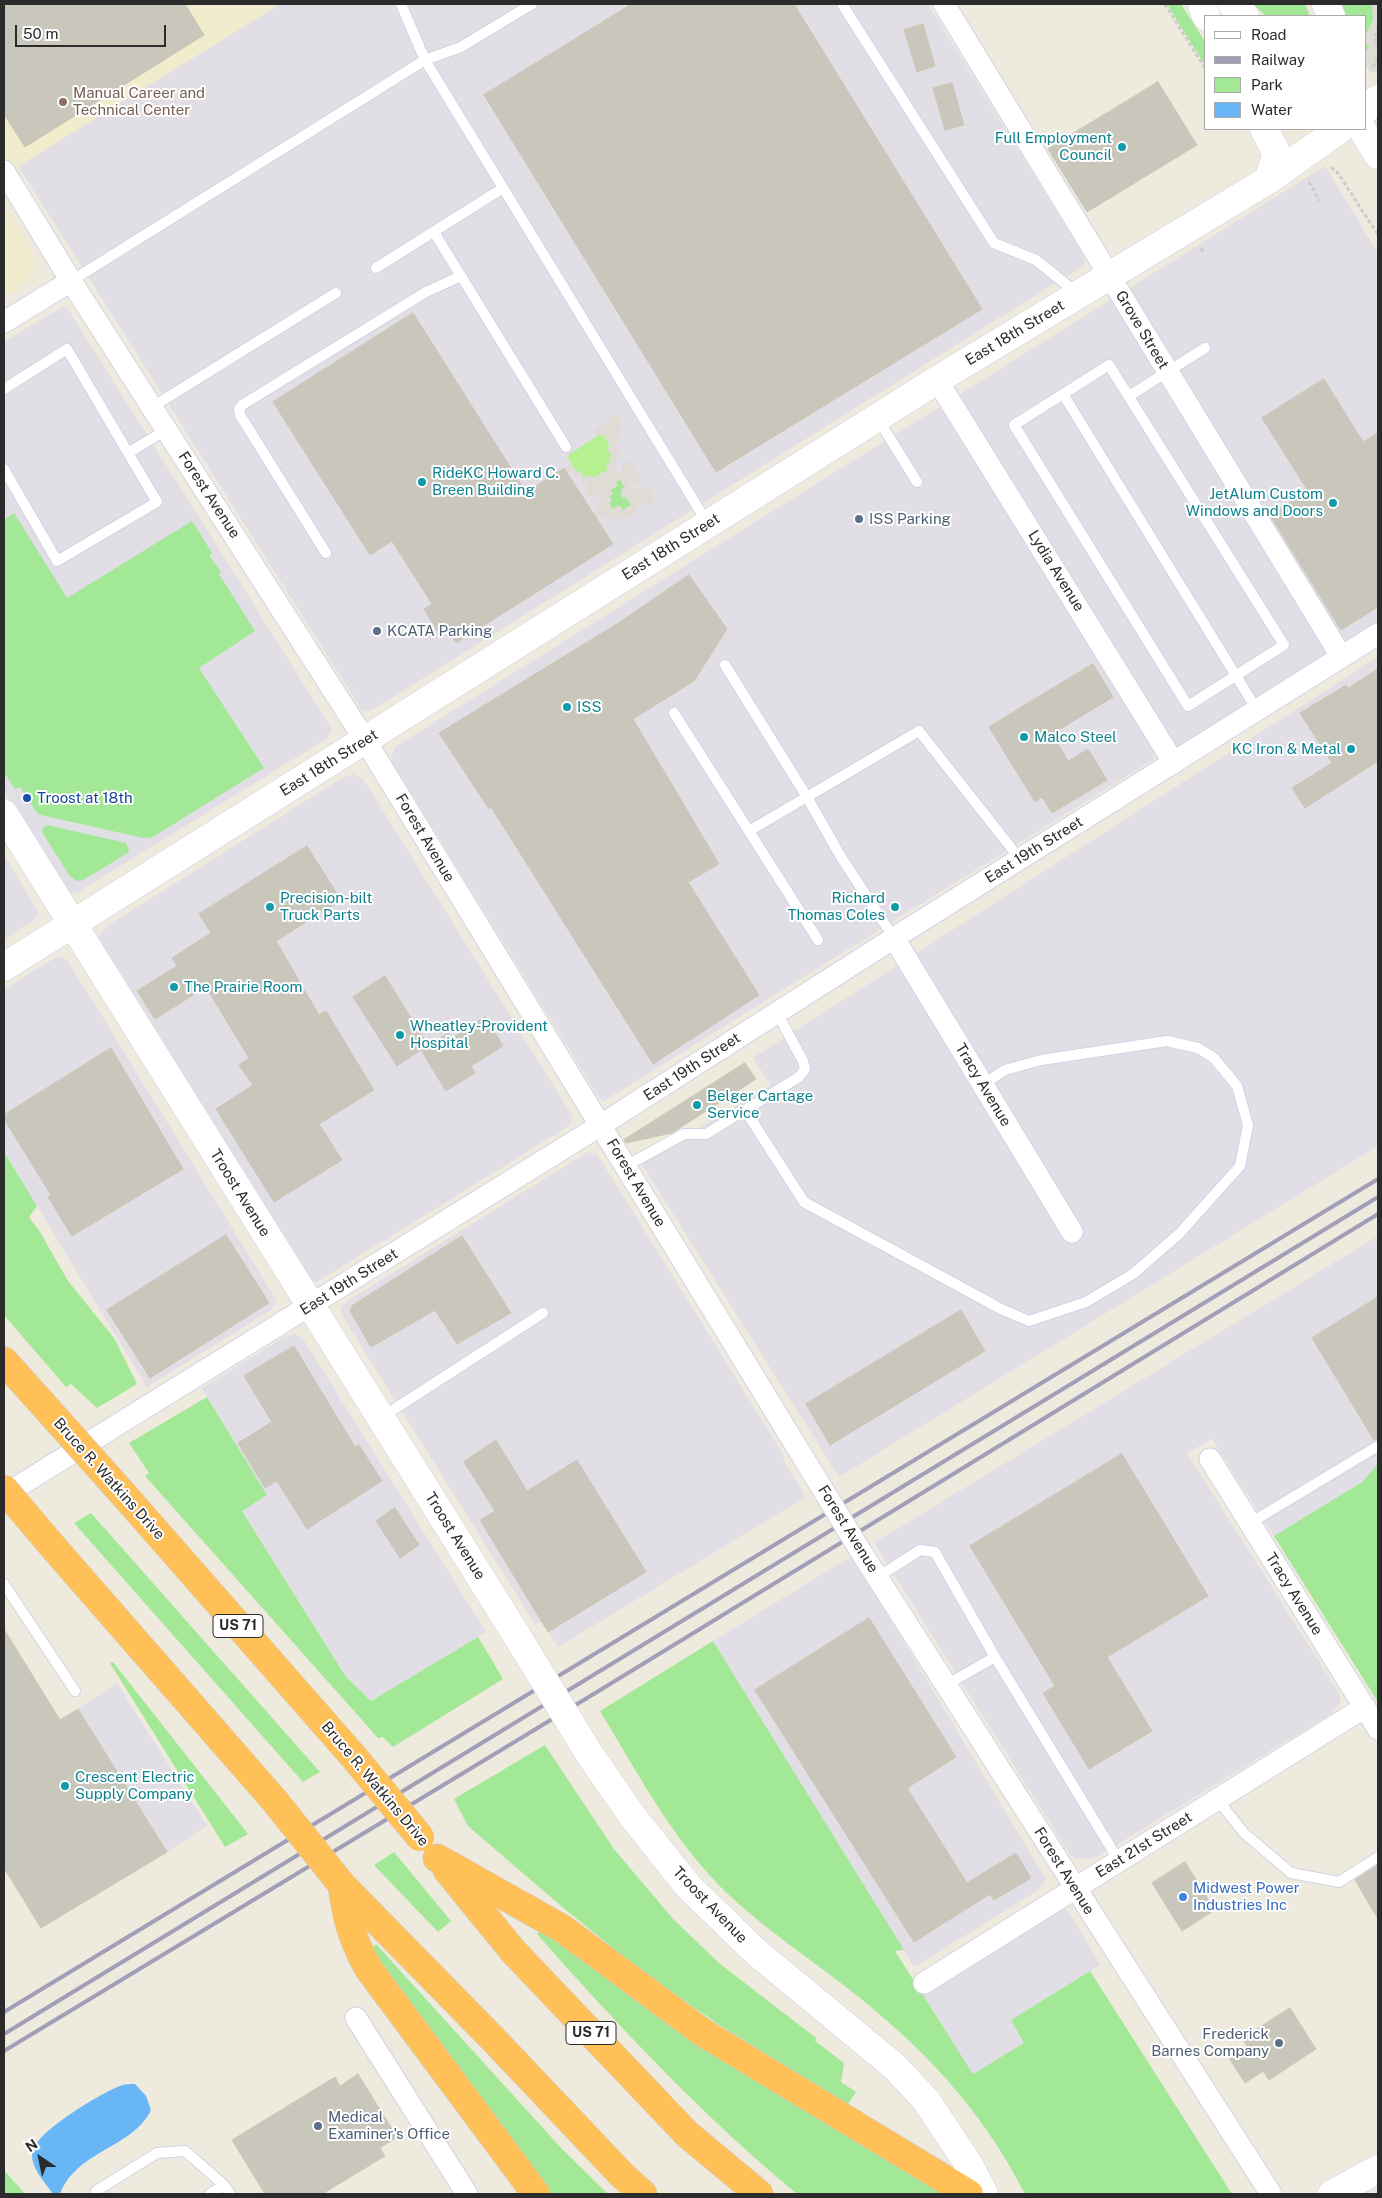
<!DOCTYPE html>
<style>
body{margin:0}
#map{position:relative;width:1382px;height:2198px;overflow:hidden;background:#eeeadd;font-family:"Public Sans",sans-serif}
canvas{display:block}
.frame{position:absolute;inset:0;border:5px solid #2b2b2b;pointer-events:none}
.legend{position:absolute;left:1204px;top:15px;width:162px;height:115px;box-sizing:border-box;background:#fff;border:1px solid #aaa;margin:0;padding:6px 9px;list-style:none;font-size:15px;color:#2b2b2b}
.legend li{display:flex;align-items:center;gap:10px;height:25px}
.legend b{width:25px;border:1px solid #aaa}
.north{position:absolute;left:15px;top:2133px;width:50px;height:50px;-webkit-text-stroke:4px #fff;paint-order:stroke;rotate:326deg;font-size:14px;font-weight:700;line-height:20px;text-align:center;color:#2b2b2b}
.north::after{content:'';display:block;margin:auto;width:18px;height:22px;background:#2b2b2b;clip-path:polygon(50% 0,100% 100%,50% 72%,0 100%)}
.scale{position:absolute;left:15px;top:25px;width:151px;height:22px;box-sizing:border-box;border:2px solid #2b2b2b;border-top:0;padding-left:6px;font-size:15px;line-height:18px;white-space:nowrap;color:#2b2b2b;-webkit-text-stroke:4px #fff;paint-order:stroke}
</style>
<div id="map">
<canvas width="1382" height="2198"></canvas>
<div class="frame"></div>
<ul class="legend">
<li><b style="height:6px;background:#fff"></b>Road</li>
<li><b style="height:6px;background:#a09fb7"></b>Railway</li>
<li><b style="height:14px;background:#a2e896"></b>Park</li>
<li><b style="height:14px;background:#69b6f6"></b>Water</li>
</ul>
<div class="north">N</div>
<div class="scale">50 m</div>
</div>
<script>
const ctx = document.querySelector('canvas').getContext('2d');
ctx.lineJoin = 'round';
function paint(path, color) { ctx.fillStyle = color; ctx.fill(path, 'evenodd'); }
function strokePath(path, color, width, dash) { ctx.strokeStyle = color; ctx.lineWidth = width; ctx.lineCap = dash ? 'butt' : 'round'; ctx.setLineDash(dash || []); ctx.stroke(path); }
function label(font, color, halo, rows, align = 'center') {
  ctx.font = font + ' "Public Sans",sans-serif'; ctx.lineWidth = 4; ctx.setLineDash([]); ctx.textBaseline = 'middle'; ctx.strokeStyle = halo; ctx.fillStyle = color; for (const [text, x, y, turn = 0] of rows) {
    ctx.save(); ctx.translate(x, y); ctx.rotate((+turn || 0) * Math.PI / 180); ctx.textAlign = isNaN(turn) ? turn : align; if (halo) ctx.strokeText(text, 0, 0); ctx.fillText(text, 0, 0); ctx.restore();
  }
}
const industrial = new Path2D(`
 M280,4H928L1084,256V265L374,709L369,711L362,710L18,166Z
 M1325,166L1378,253V621L1175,748L957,396Z
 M64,306L68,309L332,729L326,739L75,894L65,889L4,791V342Z
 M940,408L945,414L1155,751L1154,759L604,1101L598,1096L392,762L391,757L395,747L936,409Z
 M1378,657V1146L839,1477L641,1163L771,1085L753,1058Z
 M354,774L364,780L573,1117L569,1126L317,1282L310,1280L99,940V936L107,926L344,777Z
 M4,855L39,914L33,921L4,939Z
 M62,956L68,961L277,1301L271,1310L147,1387L4,1152V989L55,958Z
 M588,1152L597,1154L783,1454L784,1461L806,1497L558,1647L542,1621L535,1624L343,1317L341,1308L347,1301Z
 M1378,1236V1464L1362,1482L1274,1536L1212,1439L1187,1453L1340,1695V1703L1332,1713L1095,1858L1075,1859L1071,1856L874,1543Z
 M295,1334L304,1340L486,1632L371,1701L346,1677L242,1510L267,1495L202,1388L286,1336Z
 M852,1556L1046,1879L1037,1891L914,1967L713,1641Z
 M117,1683L207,1826L167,1852L78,1709Z
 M1063,1907L1070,1914L1100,1965L1011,2020L1025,2043L973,2074L920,1990Z`);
const education = new Path2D(`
 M4,4H280L4,175Z
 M4,207L33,254L35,267L23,284L4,297Z`);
const green = new Path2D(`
 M1167,4H1181L1206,43V67Z
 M1253,4H1305L1310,16H1266Z
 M1338,4H1378L1377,71H1370L1366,65V16H1342Z
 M620,479L625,487L620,494L626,497L631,505L623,510L613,509L608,503L611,490L618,485L616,482Z
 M14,513L67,598L192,521L212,553L209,555L221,572L219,574L255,631L199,668L264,768L153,837L143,838L41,815L37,813L20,787L15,789L4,772V520Z
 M47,825L126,843L129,850L128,853L83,880L76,881L69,875L42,832L43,828Z
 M4,1152L37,1206L29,1217L40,1232L68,1281L114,1338L137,1384L97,1408L71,1384L66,1387L4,1315Z
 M207,1397L267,1495L242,1511L346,1677L371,1701L478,1637L503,1679L393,1747L383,1737L378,1738L145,1476L149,1473L129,1443Z
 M1378,1464V1702L1274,1536L1362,1482Z
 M91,1513L320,1772L303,1782L74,1523Z
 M713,1641L904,1950L895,1951L973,2074L1024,2043L1011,2020L1090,1971L1232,2194H1025C981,2108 922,2046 846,1987C807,1957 766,1929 730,1896C674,1843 639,1775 600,1711Z
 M113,1662L248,1834L225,1847L110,1663Z
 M545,1745L614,1849L673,1919L719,1963L816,2038L815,2041L844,2063L841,2082L856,2092L848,2104L719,2025L638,1968L567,1911L468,1826L454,1799Z
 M394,1852L451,1921L438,1932L374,1865Z
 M543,1926L944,2194H797C702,2115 619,2027 537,1934Z
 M376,1944L561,2148L608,2194H549L369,1952Z
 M4,2170L25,2194H4Z`);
const pitch = new Path2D(`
 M602,433C612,449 613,452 609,469C583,485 581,479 567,456Z`);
const plaza = new Path2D(`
 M1372,4H1378V70L1374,72L1370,71L1366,65V50L1369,48L1366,44V34L1373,20Z
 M616,414L622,423L621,425L623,428L618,431L621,435L617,437L619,441L615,444L620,451L616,454L619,458L615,461L617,464L614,467L618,473L623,470L621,466L630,460L643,480L634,486L629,479L627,480L634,491L640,487L644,491L650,487L656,500L647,506L645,503L635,509L636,512L623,520L621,517L614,521L611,517L608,518L605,515L598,520L593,512L599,508L597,504L601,501L595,493L588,498L584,490L588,488L580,475L576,477L571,470L567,472L564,468L571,463L577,472L580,471L585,478L590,475L593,479L608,469L606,465L610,463L608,459L612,457L607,449L611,446L603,434L598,436L594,431ZM620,479L624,487L621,489L623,492L620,494L623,498L626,497L631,505L623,510L619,505L613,509L609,503L612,501L610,496L613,494L611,490L618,485L616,482Z`);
const water = new Path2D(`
 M135,2084L146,2096L151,2110C133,2148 77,2150 60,2194H53C45,2182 28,2165 33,2150C38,2131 101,2093 120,2086C124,2084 130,2084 135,2084Z`);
const building = new Path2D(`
 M4,4H185L204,35L25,147L4,114Z
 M632,4H794L982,309L716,472L484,95Z
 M923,24L935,66L917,72L904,30Z
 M1158,82L1197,145L1087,212L1048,149Z
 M952,83L964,125L945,130L933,88Z
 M413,313L526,492L564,468L613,544L456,643L447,628L439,633L424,609L432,604L392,541L370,555L273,402Z
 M1324,379L1363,442L1378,433V607L1341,630L1270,515L1308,491L1262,418Z
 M689,575L727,629L694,681L633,719L719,864L688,882L759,995L653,1064L491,807L489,809L439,733L620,622Z
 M1093,664L1113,697L1052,734L1068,761L1088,749L1107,780L1052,813L1042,797L1035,802L989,727Z
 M1378,669V761L1305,808L1292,788L1332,763L1300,713L1346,685L1348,688Z
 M307,846L341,900L276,941L319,1015L326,1011L374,1090L319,1124L342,1160L274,1202L216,1109L253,1085L239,1065L249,1058L206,987L155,1019L137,991L177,966L172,958L211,933L199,914Z
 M385,976L428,1045L397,1066L353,997Z
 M485,1017L503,1046L471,1066L475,1073L446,1091L421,1050L449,1033L452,1038Z
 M111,1048L183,1169L72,1236L48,1197L51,1195L4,1119V1115Z
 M745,1063L756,1079L672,1133L626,1143L624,1140Z
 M226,1235L269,1303L150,1378L107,1310Z
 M462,1236L511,1313L457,1344L435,1310L371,1347L350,1311L352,1306Z
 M1378,1297V1439L1374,1440L1312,1338Z
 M961,1310L985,1351L830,1445L806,1404Z
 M294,1346L355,1447L359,1445L382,1481L307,1529L277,1481L265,1488L238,1443L272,1422L244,1376Z
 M496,1440L527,1491L577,1460L646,1572L548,1632L480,1520L495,1511L464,1462Z
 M1122,1454L1208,1596L1107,1657L1152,1731L1089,1769L1043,1693L1055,1686L970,1546Z
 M395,1508L419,1545L400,1558L376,1521Z
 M869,1618L956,1757L907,1788L967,1883L1016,1853L1031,1878L994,1900L990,1894L914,1942L755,1690Z
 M4,1629L60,1720L78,1709L167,1852L41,1928L4,1868Z
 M1185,1862L1215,1910L1182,1931L1152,1883Z
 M1378,1865V1919L1355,1880Z
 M1290,2008L1316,2049L1269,2080L1263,2071L1245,2083L1229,2058L1248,2047L1242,2039Z
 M358,2074L397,2137L380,2148L385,2156L322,2194H265L232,2140L335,2077L340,2086Z`);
const path = new Path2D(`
 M1165,4L1206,70
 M1378,26L1375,37L1378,47
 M1373,67L1378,57
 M1331,167L1338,173L1378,235
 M1309,182L1320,201
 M1201,248L1204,254`);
const service = new Path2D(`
 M401,4L425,60L708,524
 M842,4L994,243L1036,260L1077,293
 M434,232L566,447
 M376,268L503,188
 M71,281L425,60L461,47L532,4
 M1109,365L1284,645L1188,706L1014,425Z
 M4,389L67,349L157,502L57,561L4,469
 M1063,394L1257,710
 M1129,396L1205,348
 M152,407L336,293
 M878,419L917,482
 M128,453L166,430
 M326,553L240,415L239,409L242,405L426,292L461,276
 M725,665L807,797L841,857L894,938
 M674,713L818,940
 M749,831L919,731L1020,859
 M745,1110L804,1202L1001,1309L1029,1321L1086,1302L1133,1274L1179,1234L1240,1166L1248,1125L1237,1086L1214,1058L1198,1048L1167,1041L1041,1060L1005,1070L983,1084
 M626,1166L684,1134H706L799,1077L805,1069L803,1061L777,1013
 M382,1417L543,1313
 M1250,1523L1378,1446
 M878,1577L920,1550L935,1552L995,1657
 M4,1584L75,1691
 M946,1685L995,1657L1119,1861
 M1217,1799L1244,1833L1291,1873L1339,1882L1378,1857
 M95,2194L96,2191L157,2153L185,2151L224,2185
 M210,2194L224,2185L230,2194`);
const minor = new Path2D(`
 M944,4L1341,656
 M4,171L71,281L365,740L820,1485
 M4,322L71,281
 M937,380L1174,763
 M894,938L1072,1232
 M1210,1459L1378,1729
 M4,1495L601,1125L894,938L1378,634
 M863,1555L1271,2194
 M924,1983L1365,1707
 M356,2018L467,2194`);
const secondary = new Path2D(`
 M1202,4L1206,16
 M1232,4L1245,16
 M1326,4L1331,16
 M1366,109L1378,99
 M1264,129L1277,154L1268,180
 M1362,129L1378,155
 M4,814L517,1636
 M4,967L937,380L1268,180L1340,129
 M590,1755L633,1817L688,1886L756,1952L894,2066L926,2100L969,2165L984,2194
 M1332,2194L1378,2169`);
const motorway = new Path2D(`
 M4,1361L40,1401
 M124,1495L353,1756
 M54,1548L274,1800
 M437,1858L563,1929L702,2032L969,2194
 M447,1870L513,1951L687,2134L759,2194
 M342,1885L494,2040L621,2174L643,2194
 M342,1885C346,1917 352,1939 368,1968L536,2194`);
const rail = new Path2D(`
 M4,2012L1378,1179
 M4,2034L1378,1197
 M4,2051L597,1692L1378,1214`);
const minorBridge = new Path2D(`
 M820,1485L863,1555`);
const secondaryBridge = new Path2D(`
 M517,1636L590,1755`);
const motorwayBridge = new Path2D(`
 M40,1401L124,1495
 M4,1489L54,1548
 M353,1756L420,1837
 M274,1800L342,1885`);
const markers = [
 [63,102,5,"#8d6e63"],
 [1122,147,5,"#0f9aa8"],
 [422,482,5,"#0f9aa8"],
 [1333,503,5,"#0f9aa8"],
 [859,519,5,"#5c6f8a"],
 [377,631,5,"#5c6f8a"],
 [567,707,5,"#0f9aa8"],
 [1024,737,5,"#0f9aa8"],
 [1351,749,5,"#0f9aa8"],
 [27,798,5,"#1a4fb4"],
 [270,907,5,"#0f9aa8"],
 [895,907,5,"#0f9aa8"],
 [174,987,5,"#0f9aa8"],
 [400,1035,5,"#0f9aa8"],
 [697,1105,5,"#0f9aa8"],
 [65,1786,5,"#0f9aa8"],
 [1183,1897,5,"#3f7fe0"],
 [1279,2043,5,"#5c6f8a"],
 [318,2126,5,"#5c6f8a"]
];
const shields = [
 [238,1626,50],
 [591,2033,50]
];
const shieldNames = [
 ["US 71",238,1626],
 ["US 71",591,2033]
];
const educationNames = [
 ["Manual Career and",73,93],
 ["Technical Center",73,110]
];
const cultureNames = [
 ["Full Employment",1112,138,"right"],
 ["Council",1112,155,"right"],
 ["RideKC Howard C.",432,473],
 ["Breen Building",432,490],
 ["JetAlum Custom",1323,494,"right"],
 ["Windows and Doors",1323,511,"right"],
 ["ISS",577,707],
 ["Malco Steel",1034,737],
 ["KC Iron & Metal",1341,749,"right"],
 ["Precision-bilt",280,898],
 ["Truck Parts",280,915],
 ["Richard",885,898,"right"],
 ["Thomas Coles",885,915,"right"],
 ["The Prairie Room",184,987],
 ["Wheatley-Provident",410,1026],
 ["Hospital",410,1043],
 ["Belger Cartage",707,1096],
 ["Service",707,1113],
 ["Crescent Electric",75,1777],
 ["Supply Company",75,1794]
];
const streetNames = [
 ["Grove Street",1142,330,59],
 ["East 18th Street",1015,333,-31],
 ["Forest Avenue",209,495,57],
 ["East 18th Street",671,547,-32],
 ["Lydia Avenue",1056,571,58],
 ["East 18th Street",329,763,-32],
 ["Forest Avenue",425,838,59],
 ["East 19th Street",1034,850,-32],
 ["East 19th Street",692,1067,-33],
 ["Tracy Avenue",983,1085,59],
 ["Forest Avenue",636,1183,59],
 ["Troost Avenue",240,1193,58],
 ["East 19th Street",349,1282,-32],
 ["Bruce R. Watkins Drive",109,1479,48],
 ["Forest Avenue",848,1529,58],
 ["Troost Avenue",455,1536,58],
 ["Tracy Avenue",1294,1594,58],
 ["Bruce R. Watkins Drive",375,1784,50],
 ["East 21st Street",1144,1845,-32],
 ["Forest Avenue",1064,1871,58],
 ["Troost Avenue",710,1905,46]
];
const serviceNames = [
 ["ISS Parking",869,519],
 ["KCATA Parking",387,631],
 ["Frederick",1269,2034,"right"],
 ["Barnes Company",1269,2051,"right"],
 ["Medical",328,2117],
 ["Examiner's Office",328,2134]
];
const transitNames = [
 ["Troost at 18th",37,798]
];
const shopNames = [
 ["Midwest Power",1193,1888],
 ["Industries Inc",1193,1905]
];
paint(industrial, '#e2dee6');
paint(education, '#f1eccb');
paint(green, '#a2e896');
paint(pitch, '#b5f091');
paint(plaza, '#dedcd4');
paint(water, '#69b6f6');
paint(building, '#c9c7bb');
strokePath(building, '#cac7b6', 1);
strokePath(service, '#d2d2e5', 12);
strokePath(minor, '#d2d2e5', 23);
strokePath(secondary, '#d2d2e5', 29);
strokePath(motorway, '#ccc', 29);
strokePath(path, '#ccc', 3, [4, 2.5]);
strokePath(service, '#fff', 10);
strokePath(minor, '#fff', 21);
strokePath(secondary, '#fff', 28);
strokePath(motorway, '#ffc057', 28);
strokePath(rail, '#a09fb7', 4);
strokePath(minorBridge, '#d2d2e5', 23, []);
strokePath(secondaryBridge, '#d2d2e5', 29, []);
strokePath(motorwayBridge, '#ccc', 29, []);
strokePath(minorBridge, '#fff', 21);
strokePath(secondaryBridge, '#fff', 28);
strokePath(motorwayBridge, '#ffc057', 28);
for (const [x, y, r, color] of markers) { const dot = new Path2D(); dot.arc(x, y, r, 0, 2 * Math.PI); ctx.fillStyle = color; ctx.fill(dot); strokePath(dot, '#fff', 2); }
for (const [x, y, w] of shields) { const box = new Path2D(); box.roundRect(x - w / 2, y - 11.5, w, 23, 4); ctx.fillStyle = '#fff'; ctx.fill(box); strokePath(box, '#2b2b2b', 1); }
label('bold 14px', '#2b2b2b', null, shieldNames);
label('15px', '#785e54', '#fff', educationNames, 'left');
label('15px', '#0d838f', '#fff', cultureNames, 'left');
label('15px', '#2b2b2b', '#fff', streetNames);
label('15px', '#4e5e75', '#fff', serviceNames, 'left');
label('15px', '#164399', '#fff', transitNames, 'left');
label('15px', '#366cbe', '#fff', shopNames, 'left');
</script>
